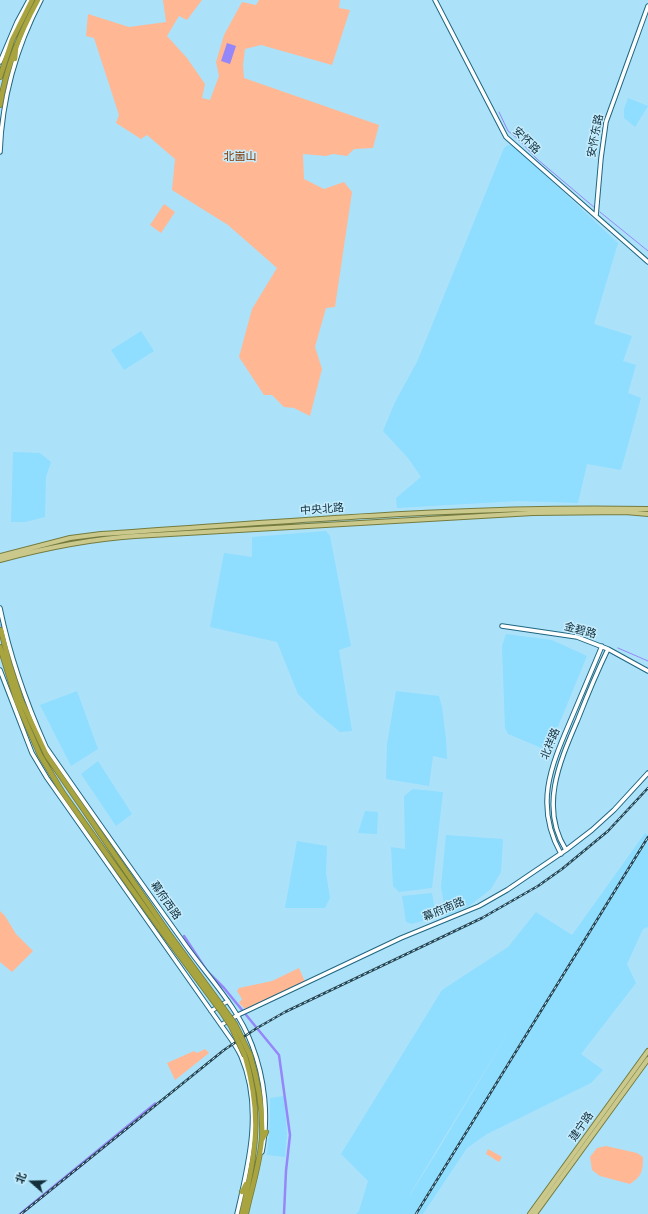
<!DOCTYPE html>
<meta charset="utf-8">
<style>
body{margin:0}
#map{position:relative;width:648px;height:1214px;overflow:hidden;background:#ace2f9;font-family:Jost,"Noto Sans SC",sans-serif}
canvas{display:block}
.north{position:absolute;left:12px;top:1162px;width:40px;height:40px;-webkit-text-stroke:3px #c5edfe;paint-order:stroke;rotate:290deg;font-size:11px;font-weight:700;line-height:16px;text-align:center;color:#132f3b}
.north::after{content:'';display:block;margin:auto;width:14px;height:18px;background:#132f3b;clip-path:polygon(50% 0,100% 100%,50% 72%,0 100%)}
</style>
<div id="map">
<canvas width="648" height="1214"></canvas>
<div class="north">北</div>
</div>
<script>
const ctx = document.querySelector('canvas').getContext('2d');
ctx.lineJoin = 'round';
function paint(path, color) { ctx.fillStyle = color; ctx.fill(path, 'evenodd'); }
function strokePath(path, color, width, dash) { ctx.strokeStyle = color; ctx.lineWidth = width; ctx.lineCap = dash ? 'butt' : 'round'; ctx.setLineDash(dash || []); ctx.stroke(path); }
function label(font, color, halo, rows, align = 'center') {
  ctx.font = font + ' Jost,"Noto Sans SC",sans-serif'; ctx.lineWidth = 3; ctx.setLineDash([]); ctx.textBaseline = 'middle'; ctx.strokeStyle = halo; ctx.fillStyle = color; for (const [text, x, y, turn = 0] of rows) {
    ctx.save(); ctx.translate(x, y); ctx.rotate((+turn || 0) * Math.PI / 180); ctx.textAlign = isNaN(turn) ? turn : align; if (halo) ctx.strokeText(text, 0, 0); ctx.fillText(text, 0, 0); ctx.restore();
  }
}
const built = new Path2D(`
 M628,98L648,106L635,127L624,118V109Z
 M508,145H513L618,243L594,324L632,336L623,361L636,365L628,393L641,398L621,470L587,464L578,503L518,501L397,508L396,498L421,477L408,458L383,431L395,402L417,362L504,148Z
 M141,331L154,351L124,370L111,350Z
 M13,452L40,453L51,462L46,477L45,517L25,522H11Z
 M326,531L330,536L351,646L339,650L352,731L340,732L317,713L298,694L277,642L210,627L224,553L252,557V537Z
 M506,634L552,640L587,656L550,746L544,749L508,734L505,728L502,646Z
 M77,691L98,749L71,766L40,705Z
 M396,691L439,696L442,707L446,739L447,759L433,756L429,786L386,779L387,744Z
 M98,761L132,814L116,826L81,774Z
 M413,789L443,792L432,888L399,892L393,886L391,847L405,849L404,796Z
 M365,811L378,812L377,834L358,833Z
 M645,833L648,835V927L643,929L627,964L636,983L581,1054L603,1070L591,1083L487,1134L467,1148L423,1214H356L359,1211L368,1181L341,1154L442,990L508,947L536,912L572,935ZM515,1021L440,1147L410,1195V1194Z
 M446,835L503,839L501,872L491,889L469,906L446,916L441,887Z
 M297,841L327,846L326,873L330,898L325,908H285Z
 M432,893L436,917L412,924L406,922L402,896Z
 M284,1096L287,1134L285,1157L267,1155L270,1119V1098Z`);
const green = new Path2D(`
 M163,0H202L187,20L179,16L167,36L187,58L205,84L202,98L210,100L219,76L216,62L224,35L242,2L256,5L259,0H340L339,8L350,10L332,65L261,45L245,49L243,65L244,78L379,125L373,148L354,149L347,156L333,154L326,156L303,154L304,179L324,189L344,182L352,192L335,307L326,308L315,347L322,369L310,416L294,408L284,407L272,395H264L239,357L252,309L277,268L228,225L172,190L175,159L147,135L141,139L116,123L119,115L94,38L86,36L88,14L129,27L166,22Z
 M164,204L175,212L161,233L150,225Z
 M0,911L5,916L16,934L33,951L12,972L0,962Z
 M299,968L305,982L247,1011L239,1003L242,999L237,991L239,988L272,981Z
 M205,1049L209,1053L175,1080L167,1063L194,1051L197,1053Z
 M606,1146L637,1153L643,1157C643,1171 642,1176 630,1184L600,1176L592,1170L590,1157L597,1148Z
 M488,1149L502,1157L499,1162L486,1154Z`);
const water = new Path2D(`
 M227,43L236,46L230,64L221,61Z
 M155,1102L158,1104L143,1117L23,1214H18Z`);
const stream = new Path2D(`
 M499,112L508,131L517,138L537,159L595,208
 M600,212L648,251
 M618,648L648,661`);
const canal = new Path2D(`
 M184,936L207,971L224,988L279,1055L290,1135L286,1171L284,1214`);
const highwayTunnel = new Path2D(`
 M0,624L1,630`);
const secondary = new Path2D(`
 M435,0L506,137L648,262
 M0,62L17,22L29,0
 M0,152C2,98 16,48 41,0
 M596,216L601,158L606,122L648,6
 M0,608C10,657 26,702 46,747C91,812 136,876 182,940C206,975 237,1005 252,1045C265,1079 269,1117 262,1152
 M502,626L577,637L608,649L648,671
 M0,670L32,753L47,778L221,1025C228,1035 236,1045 241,1056C263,1107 249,1163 237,1214
 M566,850C539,807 560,761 578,719C587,696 597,672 608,649
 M561,854C533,804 552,764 572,717C582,693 592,670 602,646
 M211,1011L228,1001
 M221,1025L238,1015L401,938L479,906L507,890L566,850L592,830L614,810L648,773`);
const primary = new Path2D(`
 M0,556L70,538L101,534C283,522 465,505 648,509
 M0,560C45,548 89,539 135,536L533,513L625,512L648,514
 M530,1214L648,1051
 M535,1214L648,1059`);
const highway = new Path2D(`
 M15,59L16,48
 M0,77L12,40L32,0
 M0,105C6,67 20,33 38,0
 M1,630L9,663L21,700L47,756L167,931
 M0,647L17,702L40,755L63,793L163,933
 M262,1140L266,1132
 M242,1192L246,1184
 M242,1214C255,1153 263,1118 245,1056
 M246,1214C251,1190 261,1160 262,1136C263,1108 258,1081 250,1055`);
const rail = new Path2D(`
 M21,1214L224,1050L257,1028L285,1012L482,918L538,886L562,869L608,831L648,788
 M416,1214L648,837`);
const highwayBridge = new Path2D(`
 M167,931L235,1024L250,1055
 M163,933L223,1014L231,1026L245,1056`);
const streetNames = [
 ["安怀东路",596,136,-79],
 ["安怀路",526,141,44],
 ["中央北路",322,510,-4],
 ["金碧路",580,631,15],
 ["北祥路",551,744,-68],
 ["幕府西路",165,901,55],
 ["幕府南路",444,910,-23],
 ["建宁路",582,1127,-55]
];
const parkNames = [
 ["北崮山",240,157]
];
paint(built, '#8fddff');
paint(green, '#ffb794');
paint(water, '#9587f9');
strokePath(stream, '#9587f9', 1);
strokePath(canal, '#9587f9', 2.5);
strokePath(highwayTunnel, '#8dbed3', 4.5, [4.5, 2]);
strokePath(secondary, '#1f6680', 5.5);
strokePath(primary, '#747b3e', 6);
strokePath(highway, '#747b3e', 6);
strokePath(secondary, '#fff', 3.5);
strokePath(primary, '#cbc88c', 4);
strokePath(highway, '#a8a440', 4.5);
strokePath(rail, '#264552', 2.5);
strokePath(rail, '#c5edfe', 1, [3]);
strokePath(highwayBridge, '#747b3e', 6, []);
strokePath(highwayBridge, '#a8a440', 4.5);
label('11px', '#132f3b', '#c5edfe', streetNames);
label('11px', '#813603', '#c5edfe', parkNames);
</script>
